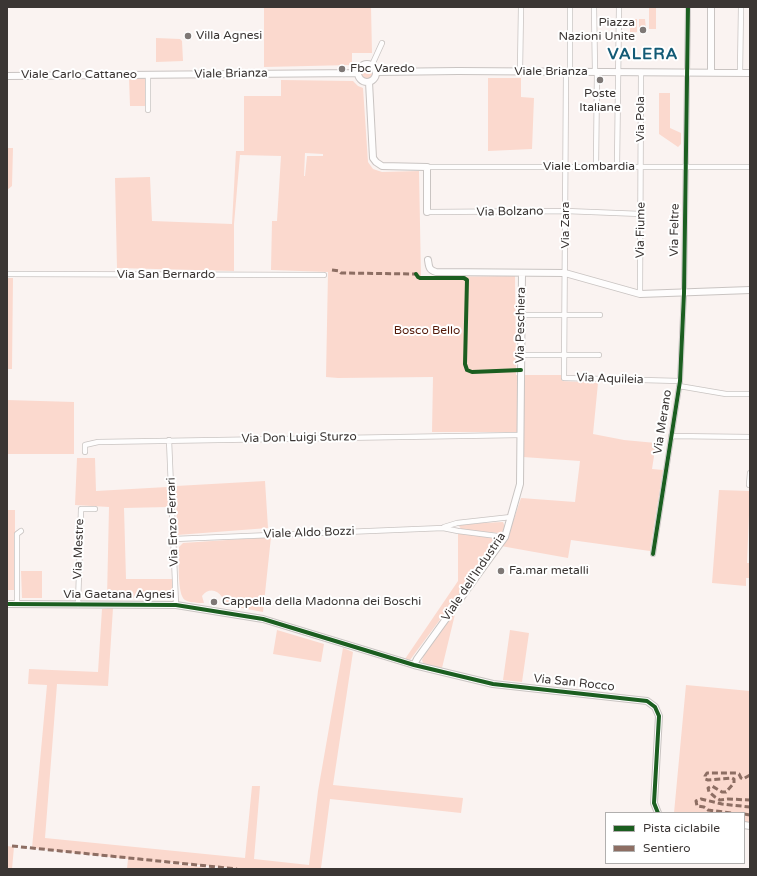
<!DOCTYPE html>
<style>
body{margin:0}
#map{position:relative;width:757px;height:876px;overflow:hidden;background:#faf3f1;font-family:"Varela Round",sans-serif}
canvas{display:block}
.frame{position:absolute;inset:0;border:8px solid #3b3634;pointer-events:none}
.legend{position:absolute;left:605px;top:812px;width:140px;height:52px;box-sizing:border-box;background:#fff;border:1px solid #b1afae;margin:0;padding:5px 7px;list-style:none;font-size:12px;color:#3b3634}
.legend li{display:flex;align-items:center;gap:8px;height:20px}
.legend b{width:20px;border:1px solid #b1afae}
</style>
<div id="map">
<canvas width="757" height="876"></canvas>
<div class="frame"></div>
<ul class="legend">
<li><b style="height:5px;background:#1b5e20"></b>Pista ciclabile</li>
<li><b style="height:5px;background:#8d6e63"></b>Sentiero</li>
</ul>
</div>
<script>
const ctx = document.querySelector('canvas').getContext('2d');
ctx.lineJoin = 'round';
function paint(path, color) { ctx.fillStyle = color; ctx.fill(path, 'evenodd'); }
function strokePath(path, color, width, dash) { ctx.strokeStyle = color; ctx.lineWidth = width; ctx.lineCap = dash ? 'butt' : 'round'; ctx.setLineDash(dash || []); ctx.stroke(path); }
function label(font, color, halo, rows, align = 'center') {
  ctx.font = font + ' "Varela Round",sans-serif'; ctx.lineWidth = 4; ctx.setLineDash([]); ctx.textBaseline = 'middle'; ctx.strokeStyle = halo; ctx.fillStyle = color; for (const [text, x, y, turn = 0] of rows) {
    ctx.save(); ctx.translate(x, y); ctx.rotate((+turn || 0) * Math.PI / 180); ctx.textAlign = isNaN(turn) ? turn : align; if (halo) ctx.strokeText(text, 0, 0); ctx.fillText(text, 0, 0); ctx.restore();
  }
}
const green = new Path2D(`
 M264,7H371L372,53H352V65L264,67Z
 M649,7H656V29H649Z
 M630,19H637V32L630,33Z
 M639,19H645L646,29L639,31Z
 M156,38L180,39L182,41L183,61L156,62Z
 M361.5 73a5.5 5.5 0 1 1 11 0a5.5 5.5 0 1 1-11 0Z
 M129,78H146V106H130Z
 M488,78H521V97L534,98L532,149L488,151Z
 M281,80L353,81L358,86L363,88L368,162L373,169L382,172L419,171L421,277L515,276L516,375H562V381L598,383L593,434L624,440L656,443L652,469L663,470L650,551L571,540L568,558L501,546L509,533L521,498L575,502L580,461L523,457V432H432L433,377L338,378L326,377L328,272L271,270L272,221H277L281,156L240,155L234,224V271L117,268L115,178L150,177L152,221L232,224L236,151H244V96H281ZM305,153L323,154V156H307L305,176H304Z
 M659,93H670V128L681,133V144L678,147L659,134Z
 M7,148H13L12,186L7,190Z
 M7,278H13L12,369H7Z
 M7,400L74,402V454H7Z
 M77,458H95L96,491L167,487L168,507L124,508L126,579H172V598H107L109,507L75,505Z
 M265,481L268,528L177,535L176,486Z
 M719,490L750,491L747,563H750V578H746V586L712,583Z
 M7,510H15V590H7Z
 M503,522L505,527L502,532L499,533L462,530L459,526L461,524Z
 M458,532L491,537L495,538V543L488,555L410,660L405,659L458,581Z
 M271,537L263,612L221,604L222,597C217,589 208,588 202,596L204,603C198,603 190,603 185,600C177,595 179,560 179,551V547L183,543Z
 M21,571H42V598H22Z
 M113,608L108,686L57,684L45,838L245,858L252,786H260L254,859L309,865L318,791L343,648L353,652L333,785L463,798L461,813L330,799L321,868L336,869H248L150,861L218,869H127L128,859L32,848L47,685L28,684L29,669L98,672L102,609Z
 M456,610L442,668L423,663L422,660L424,655Z
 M277,630L324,644L321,662L273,654Z
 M510,630L529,633L522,682L503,680Z
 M686,685L750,691V823L744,822V813H674Z
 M7,846L14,847L12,869H7Z`);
const street = new Path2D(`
 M594,7L595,72
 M372,65L382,43
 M520,71L521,7
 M566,72L564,378L680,381
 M570,72V7
 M740,73L741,7
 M148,75V110
 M427,167H750
 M596,167L597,72
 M617,167L619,7
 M427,212L566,211L641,214
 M7,274L324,275
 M640,294L641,72
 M521,315H600
 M521,355H599
 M679,386L726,394H750
 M671,436L750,437
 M169,440L176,605
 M85,452V445L98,442L520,435
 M749,485L750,473
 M444,527L457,523L511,517
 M174,539L443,528L458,531L505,537
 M653,554L680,381L684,293L688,7
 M17,604V534L21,531
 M78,605L81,509H95`);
const secondary = new Path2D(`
 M358 73a9 9 0 1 1 18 0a9 9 0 1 1-18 0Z
 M377,72L458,71L750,73
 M711,72V7
 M7,76L358,73
 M369,82L373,158L376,162L382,166L427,167V212
 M428,260C429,267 429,270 436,272L565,273L640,294L750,290
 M7,604L176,605L263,619L414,665L493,684L647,701L655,707L659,716L654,803L658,813
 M414,665L417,659L505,537L520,484L522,273
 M744,825L750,826`);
const quiet = new Path2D(`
 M332,270L339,271L341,273L416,274
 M750,775L743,779L741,778L739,774L736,773H707L705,776V779L708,780L732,778L734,779V783L726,792H722L712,786L708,788L709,792L715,797L720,800L728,799L750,800
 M731,813L708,810L704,807L697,806L696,801L701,799L722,804L750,807
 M744,814L750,815
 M12,846L237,869`);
const cycleway = new Path2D(`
 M416,274L418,277L420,278H464L467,280L465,364L467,370L472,372L521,370
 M653,554L680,381L684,293L688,7
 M7,604L176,605L263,619L414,665L493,684L647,701L655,707L659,716L654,803L658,813`);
const markers = [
 [643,30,4,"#7e7876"],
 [188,36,4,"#7e7876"],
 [342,69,4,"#7e7876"],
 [600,80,4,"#7e7876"],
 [501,571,4,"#7e7876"],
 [214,602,4,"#7e7876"]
];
const poiNames = [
 ["Piazza",635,23,"right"],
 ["Nazioni Unite",635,37,"right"],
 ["Villa Agnesi",196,36],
 ["Fbc Varedo",350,69],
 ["Poste",600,94,"center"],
 ["Italiane",600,108,"center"],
 ["Fa.mar metalli",509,571],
 ["Cappella della Madonna dei Boschi",222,602]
];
const streetNames = [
 ["Viale Brianza",551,72],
 ["Viale Brianza",231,74,-1],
 ["Viale Carlo Cattaneo",79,75],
 ["Via Pola",641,119,-90],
 ["Viale Lombardia",589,167],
 ["Via Bolzano",510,212,-1],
 ["Via Zara",566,225,-90],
 ["Via Fiume",641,230,-89],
 ["Via Feltre",675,230,-89],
 ["Via San Bernardo",166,275],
 ["Via Peschiera",521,325,-89],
 ["Via Aquileia",610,379,2],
 ["Via Merano",663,422,-81],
 ["Via Don Luigi Sturzo",299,438,-1],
 ["Via Enzo Ferrari",173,522,-92],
 ["Viale Aldo Bozzi",309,533,-2],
 ["Via Mestre",79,549,-88],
 ["Viale dell'Industria",474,577,-56],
 ["Via Gaetana Agnesi",119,595],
 ["Via San Rocco",574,683,6]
];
const parkNames = [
 ["Bosco Bello",427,331]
];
const districtNames = [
 ["VALERA",643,55]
];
paint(green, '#fbd9ce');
strokePath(street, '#c9c4c2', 6);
strokePath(secondary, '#c9c4c2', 8);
strokePath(street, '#fefdfd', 4.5);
strokePath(secondary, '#fefdfd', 6);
strokePath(quiet, '#8d6e63', 3, [6, 3]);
strokePath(cycleway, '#1b5e20', 4);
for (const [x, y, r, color] of markers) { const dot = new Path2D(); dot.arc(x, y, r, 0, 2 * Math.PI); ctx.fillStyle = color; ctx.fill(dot); strokePath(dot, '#fff', 1.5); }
label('12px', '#3b3634', '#fff', poiNames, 'left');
label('12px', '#3b3634', '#fff', streetNames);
label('12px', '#531908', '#fff', parkNames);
ctx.letterSpacing = '1px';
label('bold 16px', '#135b76', '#fff', districtNames);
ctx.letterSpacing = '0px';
</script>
